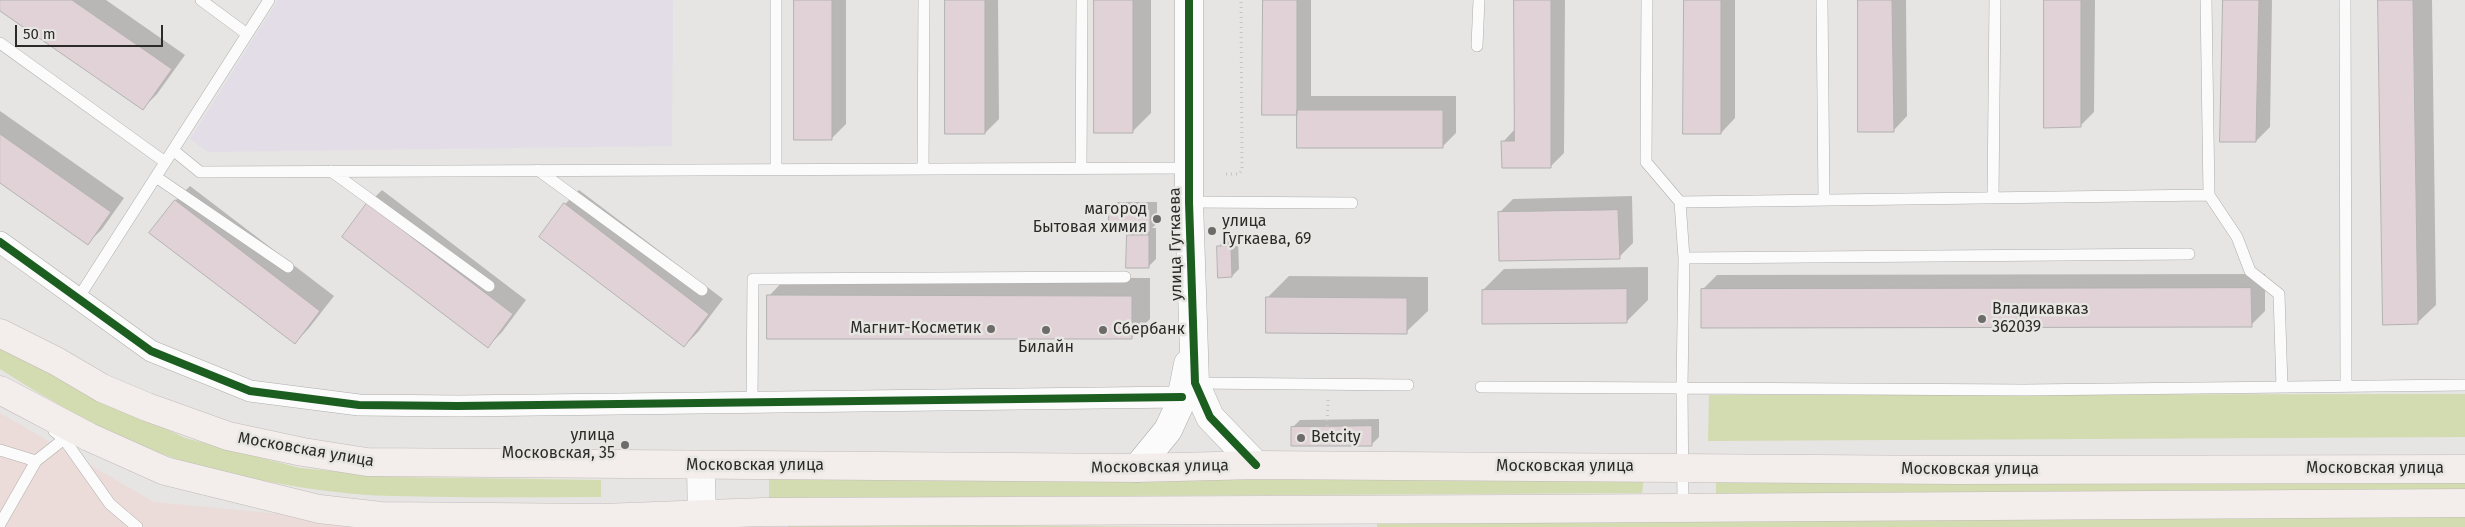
<!DOCTYPE html>
<meta charset="utf-8">
<style>
body{margin:0}
#map{position:relative;width:2465px;height:527px;overflow:hidden;background:#e6e5e3;font-family:"Fira Sans",sans-serif}
canvas{display:block}
.scale{position:absolute;left:15px;top:25px;width:148px;height:22px;box-sizing:border-box;border:2px solid #2c2b2a;border-top:0;padding-left:6px;font-size:15px;line-height:18px;white-space:nowrap;color:#2c2b2a;-webkit-text-stroke:4px #e7e6e2;paint-order:stroke}
</style>
<div id="map">
<canvas width="2465" height="527"></canvas>
<div class="scale">50 m</div>
</div>
<script>
const ctx = document.querySelector('canvas').getContext('2d');
ctx.lineJoin = 'round';
function paint(path, color) { ctx.fillStyle = color; ctx.fill(path, 'evenodd'); }
function strokePath(path, color, width, dash) { ctx.strokeStyle = color; ctx.lineWidth = width; ctx.lineCap = dash ? 'butt' : 'round'; ctx.setLineDash(dash || []); ctx.stroke(path); }
function label(font, color, halo, rows, align = 'center') {
  ctx.font = font + ' "Fira Sans",sans-serif'; ctx.lineWidth = 5; ctx.setLineDash([]); ctx.textBaseline = 'middle'; ctx.strokeStyle = halo; ctx.fillStyle = color; for (const [text, x, y, turn = 0] of rows) {
    ctx.save(); ctx.translate(x, y); ctx.rotate((+turn || 0) * Math.PI / 180); ctx.textAlign = isNaN(turn) ? turn : align; if (halo) ctx.strokeText(text, 0, 0); ctx.fillText(text, 0, 0); ctx.restore();
  }
}
const commercial = new Path2D(`
 M0,413L154,502L417,527H0Z`);
const industrial = new Path2D(`
 M278,0H673L672,146L208,152L190,139Z`);
const green = new Path2D(`
 M0,342L78,387L185,438L300,468L395,477L601,480V497C532,497 463,498 393,496C336,495 274,484 218,471C146,455 62,409 0,369Z
 M2465,394V437L1708,441L1709,395Z
 M769,475L1644,478L1642,493L769,498Z
 M2465,476V497L1716,500V478Z
 M2465,512V527H1377V517Z
 M792,524L1202,527H787Z`);
const shadow = new Path2D(`
 M0,0H106L185,55L157,94L143,108L0,9Z
 M795,0H846V124L832,138Z
 M946,0H998L999,119L985,133Z
 M1096,0H1151V113L1132,132Z
 M1264,0H1311V96H1456V133L1442,147L1299,114H1263Z
 M1515,0H1565L1564,153L1550,167L1503,142L1515,129Z
 M1685,0H1735V118L1721,133Z
 M1859,0H1906L1907,116L1893,131Z
 M2046,0H2095L2094,112L2080,126Z
 M2225,0H2272L2270,127L2256,141Z
 M2379,0H2432L2436,305L2417,323Z
 M0,111L124,198L102,229L88,243L0,182Z
 M190,186L334,296L309,328L295,343L151,233L176,200Z
 M382,190L526,300L502,332L488,346L368,204Z
 M579,190L723,299L698,332L684,346L540,236L565,204Z
 M1632,196L1633,243L1619,257L1499,213L1513,199Z
 M1118,202H1157V223L1152,228H1156V259L1148,267L1128,236L1133,231L1110,210Z
 M1226,239H1238L1239,269L1232,276L1218,247Z
 M1648,267V300L1626,322L1483,290L1504,269Z
 M2265,274V311L2251,325L1703,289L1717,275Z
 M1289,276L1428,277V311L1406,332L1267,298Z
 M787,277L1150,278V319L1131,338L769,296Z
 M1379,419V437L1372,444L1292,428L1300,420Z`);
const building = new Path2D(`
 M0,0H72L172,69L143,110L0,11Z
 M794,0H832V140H794Z
 M945,0H985V134H945Z
 M1094,0H1133V133H1094Z
 M1263,0H1297V115H1262Z
 M1514,0H1551V168H1502L1501,141H1514Z
 M1684,0H1721V134H1683Z
 M1858,0H1892L1894,132H1858Z
 M2044,0H2081V127L2044,128Z
 M2223,0H2259L2256,142H2220Z
 M2378,0H2413L2418,324L2383,325Z
 M1297,110H1443V148H1297Z
 M0,134L111,212L88,245L0,183Z
 M175,200L320,311L295,344L149,233Z
 M367,203L513,314L488,348L342,237Z
 M564,203L709,314L684,347L539,237Z
 M1109,209H1150V232H1109Z
 M1618,210L1620,259L1499,261L1498,212Z
 M1127,235H1149V268H1126Z
 M1217,246H1231L1232,277L1218,278Z
 M2251,288L2252,327L1701,328V289Z
 M1627,289V323L1482,324V290Z
 M767,295L1132,296V339H767Z
 M1266,297L1407,298V334L1266,333Z
 M1372,426V446H1291V427Z`);
const path = new Path2D(`
 M1226,174H1239L1242,170L1241,0
 M1327,426L1328,400`);
const lane = new Path2D(`
 M201,0L247,34
 M776,0V169
 M1647,0L1646,162L1680,202
 M1822,0L1824,200
 M2345,0L2346,386
 M0,43L165,162
 M1477,46L1479,0
 M173,150L200,172L1189,168
 M1081,168L1082,0
 M923,169L924,0
 M538,170L702,290
 M331,171L489,286
 M156,177L288,267
 M2209,195L2237,237L2250,271L2279,294L2282,387
 M1993,198L1995,0
 M1189,202L1352,203
 M1684,258L1680,202L2209,195L2206,0
 M77,300L269,0
 M1195,383L1408,385
 M1481,387L1682,388L1684,258L2189,254
 M752,402L753,279L1125,277
 M54,431L64,439L110,504L137,527
 M0,450L36,461L64,439
 M1683,507L1682,388L2025,390L2465,385
 M0,524L36,461`);
const street = new Path2D(`
 M0,242L151,351L250,391L359,405L458,406L1182,397`);
const secondary = new Path2D(`
 M1189,0V202L1195,383L1210,417L1256,465
 M701,465L702,527
 M1137,468L1168,430L1180,404L1188,364`);
const highway = new Path2D(`
 M0,333L56,361L102,388L147,407L228,436L303,452L367,462L1137,468L1256,465L1956,470L2465,469
 M0,390L89,437L165,471L319,509L381,516L602,518L763,512L1514,509L2465,503`);
const cycleway = new Path2D(`
 M1189,0V202L1195,383L1210,417L1256,465
 M0,242L151,351L250,391L359,405L458,406L1182,397`);
const markers = [
 [1157,219,5,"#6d6c6b"],
 [1212,231,5,"#6d6c6b"],
 [1982,319,5,"#6d6c6b"],
 [991,329,5,"#6d6c6b"],
 [1046,330,5,"#6d6c6b"],
 [1103,330,5,"#6d6c6b"],
 [1301,438,5,"#6d6c6b"],
 [625,445,5,"#6d6c6b"]
];
const poiNames = [
 ["магород",1147,210,"right"],
 ["Бытовая химия",1147,228,"right"],
 ["улица",1222,222],
 ["Гугкаева, 69",1222,240],
 ["Владикавказ",1992,310],
 ["362039",1992,328],
 ["Магнит-Косметик",981,329,"right"],
 ["Сбербанк",1113,330],
 ["Билайн",1046,348,"center"],
 ["улица",615,436,"right"],
 ["Московская, 35",615,454,"right"],
 ["Betcity",1311,438]
];
const streetNames = [
 ["улица Гугкаева",1176,244,-91],
 ["Московская улица",306,450,10],
 ["Московская улица",755,466],
 ["Московская улица",1160,467,-1],
 ["Московская улица",1565,467],
 ["Московская улица",2375,469],
 ["Московская улица",1970,470]
];
paint(commercial, '#ebdcd9');
paint(industrial, '#e3dde8');
paint(green, '#d3dbb0');
paint(shadow, '#0003');
paint(building, '#e0d2d7');
strokePath(building, '#b3b2b2', 1);
strokePath(lane, '#aeadac', 12);
strokePath(street, '#aeadac', 22);
strokePath(secondary, '#aeadac', 29);
strokePath(highway, '#c2bbb9', 29);
strokePath(path, '#c6c5c5', 3, [1, 4]);
strokePath(lane, '#fbfbfb', 11);
strokePath(street, '#fbfbfb', 21);
strokePath(secondary, '#fbfbfb', 28);
strokePath(highway, '#f3edec', 28);
strokePath(cycleway, '#1b5e20', 8);
for (const [x, y, r, color] of markers) { const dot = new Path2D(); dot.arc(x, y, r, 0, 2 * Math.PI); ctx.fillStyle = color; ctx.fill(dot); strokePath(dot, '#e7e6e2', 2); }
label('16px', '#2c2b2a', '#e7e6e2', poiNames, 'left');
label('16px', '#2c2b2a', '#e7e6e2', streetNames);
</script>
